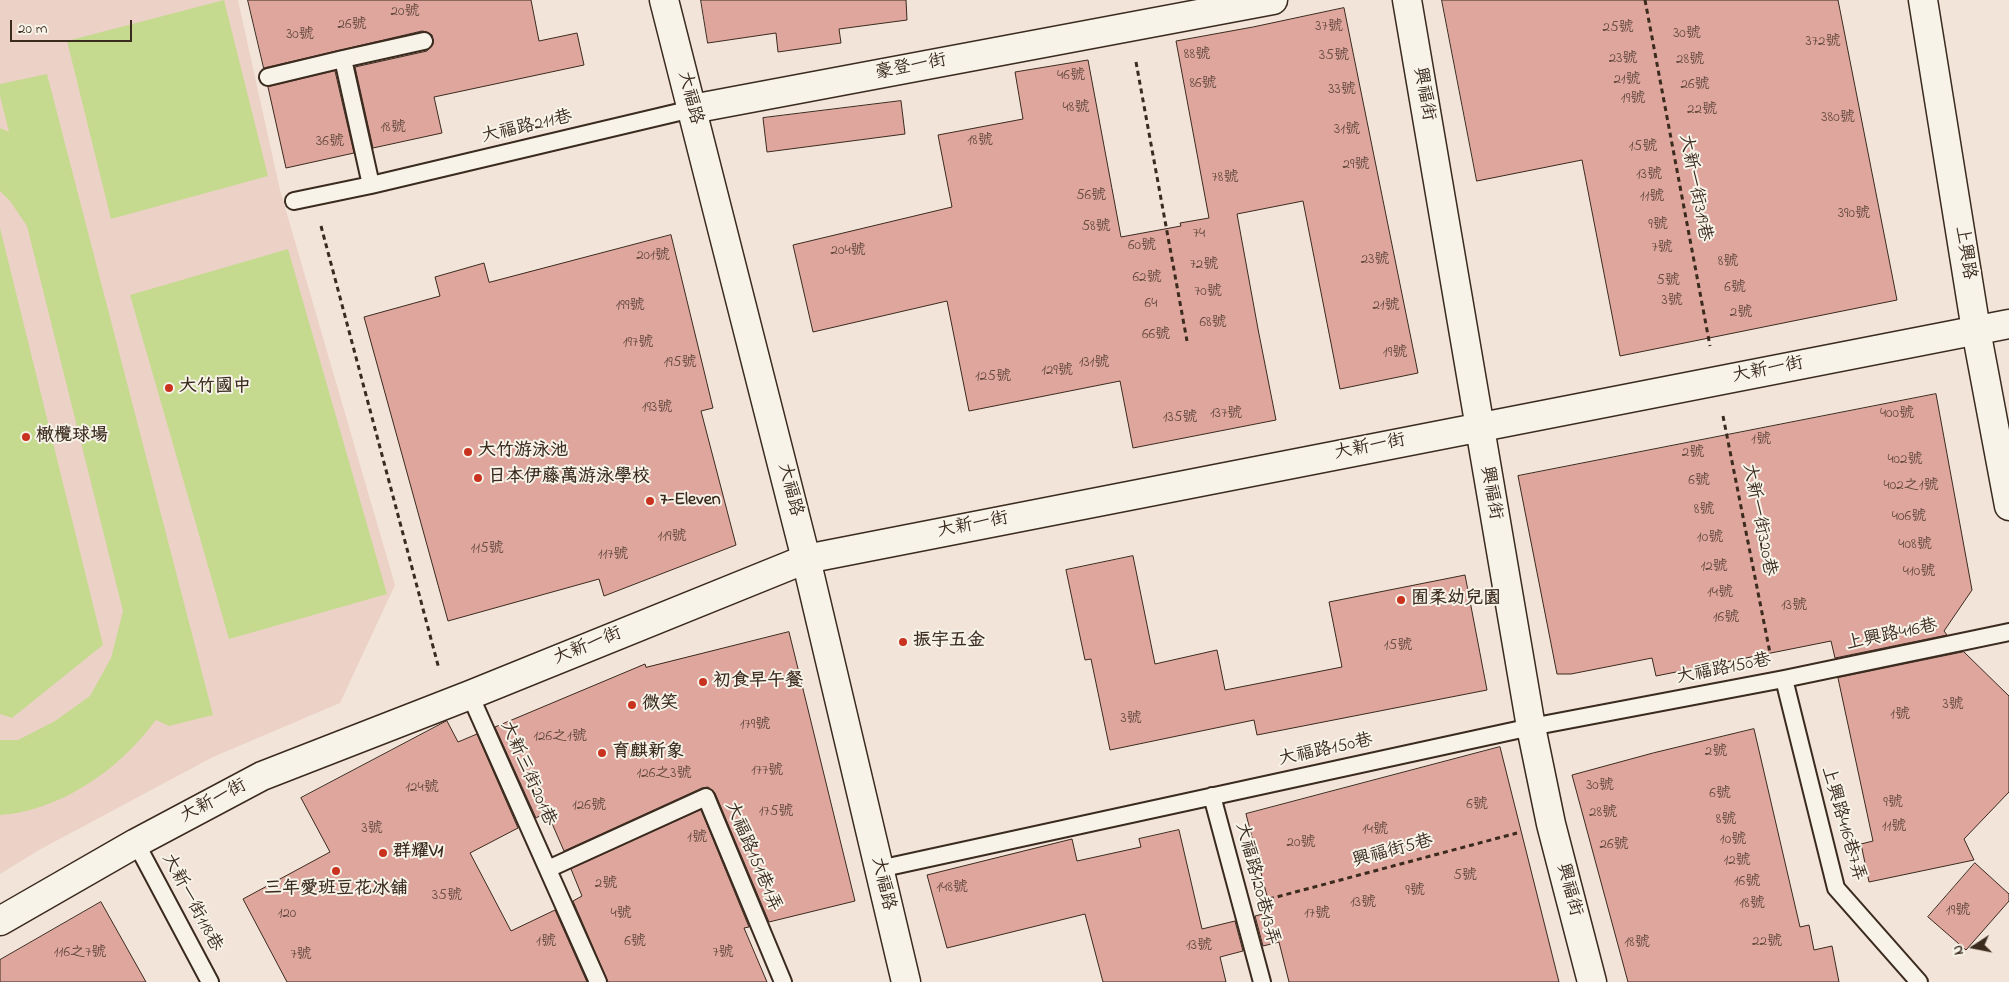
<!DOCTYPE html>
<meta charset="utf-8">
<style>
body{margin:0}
#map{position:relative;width:2009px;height:982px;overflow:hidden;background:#f2e4d9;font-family:"Indie Flower",sans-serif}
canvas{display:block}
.north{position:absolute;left:1949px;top:922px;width:50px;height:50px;-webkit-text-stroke:4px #f7f3e8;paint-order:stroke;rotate:259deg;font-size:14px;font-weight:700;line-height:20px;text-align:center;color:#3b2a1e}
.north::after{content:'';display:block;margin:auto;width:18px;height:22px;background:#3b2a1e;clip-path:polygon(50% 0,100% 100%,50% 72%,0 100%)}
.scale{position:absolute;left:10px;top:20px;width:122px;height:22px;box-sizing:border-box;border:2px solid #3b2a1e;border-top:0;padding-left:6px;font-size:15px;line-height:18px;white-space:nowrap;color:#3b2a1e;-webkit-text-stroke:4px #f7f3e8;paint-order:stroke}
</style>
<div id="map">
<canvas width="2009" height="982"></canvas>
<div class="north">N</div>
<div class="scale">20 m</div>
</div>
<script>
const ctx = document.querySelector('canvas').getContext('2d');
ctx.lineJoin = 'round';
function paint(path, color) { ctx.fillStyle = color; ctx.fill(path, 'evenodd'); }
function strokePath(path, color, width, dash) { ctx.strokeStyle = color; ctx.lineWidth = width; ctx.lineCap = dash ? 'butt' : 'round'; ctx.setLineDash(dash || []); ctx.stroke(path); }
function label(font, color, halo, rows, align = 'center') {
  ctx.font = font + ' "Indie Flower","LXGW WenKai TC",sans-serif'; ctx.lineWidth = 4; ctx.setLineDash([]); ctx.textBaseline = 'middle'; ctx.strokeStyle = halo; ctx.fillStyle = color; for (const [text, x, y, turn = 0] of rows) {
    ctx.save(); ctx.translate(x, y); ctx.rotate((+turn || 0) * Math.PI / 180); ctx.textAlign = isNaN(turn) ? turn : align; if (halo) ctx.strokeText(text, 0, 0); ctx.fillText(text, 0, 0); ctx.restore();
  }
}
const built = new Path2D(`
 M0,0H238L280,190L395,585L340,703L213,757L39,850L0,874Z`);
const green = new Path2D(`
 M224,0L268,176L111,219L67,41Z
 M47,74L213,715L169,726L156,720C148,730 140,740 131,749C98,783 48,812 0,815V740H18L55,721L90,696L111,658L123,611L27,226L10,201L0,191V128L9,132L0,96V84Z
 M0,228L103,645L12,718L0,714Z
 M288,249L387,594L229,639L130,295Z`);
const building = new Path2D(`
 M248,0H531L539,41L577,33L584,65L434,97L442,133L373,148L355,67L427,51L433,44L432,35L427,32L422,31L264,68Z
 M701,0H906L907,20L839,29L841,43L778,52L776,33L708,43Z
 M1442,0H1838L1897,300L1620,356L1582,160L1477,181Z
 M1344,8L1418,373L1340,389L1303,201L1237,214L1258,329L1276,420L1133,448L1120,381L969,411L947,301L813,332L793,245L952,207L938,135L1023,119L1015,72L1088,60L1121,237L1181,226L1180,223L1209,218L1176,41L1253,27Z
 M335,71L354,153L286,168L268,87Z
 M901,101L905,134L767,152L763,118Z
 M671,235L713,408L701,411L736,545L604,596L599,579L448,621L364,317L440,296L435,277L484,263L489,282Z
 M1936,394L1972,590L1944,631L1947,635L1835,658L1831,641L1656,676L1652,658L1571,674H1557L1518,476Z
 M1133,556L1155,664L1217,650L1225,690L1342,667L1329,602L1465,575L1487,690L1257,735L1254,720L1110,750L1091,659L1085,660L1066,570Z
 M789,632L855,901L769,922L715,793L708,787L702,788L564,851L547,812L536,818L495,727L645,664L646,667Z
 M1964,652L2009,696V792L1964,839L1974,860L1869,882L1861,844L1873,841L1838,678Z
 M447,721L458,742L477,734L518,828L470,853L511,931L555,910L587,982H287L243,899L330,852L301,798Z
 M1754,729L1800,927L1809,925L1814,950L1832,946L1839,982H1628L1572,775L1653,753Z
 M1500,747L1559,982H1289L1279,942L1263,946L1255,916L1271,912L1246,814Z
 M701,810L749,927L744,928L767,982H608L573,901L582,896L571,869Z
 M1179,830L1202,929L1235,921L1243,951L1220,957L1226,982H1103L1085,914L947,948L927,875L1072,839L1077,861L1141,847L1139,839Z
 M1975,863L2009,894V901L1966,950L1928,917Z
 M101,902L146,982H0V960Z`);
const path = new Path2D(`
 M1645,0L1710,346
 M1136,62L1187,341
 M321,226L439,669
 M1723,416L1770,653
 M1269,899L1517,833`);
const lane = new Path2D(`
 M343,59L424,41
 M268,77L343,59L371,185
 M294,201L371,185L692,109
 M1784,679L1836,888L1919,982
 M470,695L598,982
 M1212,796L1262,982
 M136,843L210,982
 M548,869L706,797L783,982
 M879,869L1531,727L1784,679L2009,632`);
const street = new Path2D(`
 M1407,0L1531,727L1551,824L1592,982
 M692,109L1273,0
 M0,921L136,843L262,776L470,695L806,559L2009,324`);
const secondary = new Path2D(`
 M664,0L806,559L906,982
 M1923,0L1976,330L2009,506`);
const markers = [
 [169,388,5,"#c8321e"],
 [26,437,5,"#c8321e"],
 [468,452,5,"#c8321e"],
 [478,478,5,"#c8321e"],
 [650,501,5,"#c8321e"],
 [1401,600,5,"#c8321e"],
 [903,642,5,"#c8321e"],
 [703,682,5,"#c8321e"],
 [632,705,5,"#c8321e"],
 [602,753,5,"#c8321e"],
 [383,853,5,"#c8321e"],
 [336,871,5,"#c8321e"]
];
const numberNames = [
 ["20號",405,13],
 ["26號",352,26],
 ["37號",1329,28],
 ["25號",1618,29],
 ["30號",1687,35],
 ["30號",300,36],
 ["372號",1823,43],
 ["88號",1197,56],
 ["35號",1334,57],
 ["23號",1623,60],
 ["28號",1690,61],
 ["46號",1071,77],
 ["21號",1627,81],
 ["86號",1203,85],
 ["26號",1695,86],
 ["33號",1342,91],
 ["19號",1633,100],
 ["48號",1076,109],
 ["22號",1702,111],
 ["380號",1838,119],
 ["18號",393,129],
 ["31號",1347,131],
 ["18號",980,142],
 ["36號",330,143],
 ["15號",1643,148],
 ["29號",1356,166],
 ["13號",1649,176],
 ["78號",1225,179],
 ["56號",1091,197],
 ["11號",1652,198],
 ["390號",1854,215],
 ["9號",1658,226],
 ["58號",1096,228],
 ["74",1199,235],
 ["60號",1142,247],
 ["7號",1662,249],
 ["204號",848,252],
 ["201號",653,257],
 ["23號",1375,261],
 ["8號",1728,263],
 ["72號",1204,266],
 ["62號",1147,279],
 ["5號",1668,282],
 ["6號",1735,289],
 ["70號",1208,293],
 ["3號",1672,302],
 ["64",1151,305],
 ["199號",630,307],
 ["21號",1386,307],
 ["2號",1741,314],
 ["68號",1213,324],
 ["66號",1156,336],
 ["197號",638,344],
 ["19號",1395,354],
 ["195號",680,364],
 ["131號",1094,364],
 ["129號",1057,372],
 ["125號",993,378],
 ["193號",657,409],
 ["137號",1226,415],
 ["400號",1897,415],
 ["135號",1180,419],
 ["1號",1761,441],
 ["2號",1693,454],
 ["402號",1905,461],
 ["6號",1699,482],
 ["402之1號",1911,487],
 ["8號",1704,511],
 ["406號",1909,518],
 ["119號",672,538],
 ["10號",1710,539],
 ["408號",1915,546],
 ["115號",487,550],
 ["117號",613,556],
 ["12號",1714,568],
 ["410號",1919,573],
 ["14號",1720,594],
 ["13號",1794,607],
 ["16號",1726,619],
 ["15號",1398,647],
 ["3號",1953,706],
 ["1號",1900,716],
 ["3號",1131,720],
 ["179號",755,726],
 ["126之1號",560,738],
 ["2號",1716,753],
 ["177號",767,772],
 ["126之3號",664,775],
 ["30號",1600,787],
 ["124號",422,789],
 ["6號",1720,795],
 ["9號",1893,804],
 ["6號",1477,806],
 ["126號",589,807],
 ["175號",776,813],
 ["28號",1603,814],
 ["8號",1726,821],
 ["11號",1894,828],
 ["3號",372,830],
 ["14號",1375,831],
 ["1號",697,839],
 ["10號",1733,841],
 ["20號",1301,844],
 ["26號",1614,846],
 ["12號",1737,862],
 ["5號",1465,877],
 ["16號",1747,883],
 ["2號",606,885],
 ["148號",952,889],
 ["9號",1415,892],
 ["35號",447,897],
 ["13號",1363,904],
 ["18號",1752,905],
 ["19號",1958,912],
 ["120",287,915],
 ["4號",621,915],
 ["17號",1317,915],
 ["1號",546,943],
 ["6號",635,943],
 ["22號",1767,943],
 ["18號",1637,944],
 ["13號",1199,947],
 ["116之7號",80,954],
 ["7號",723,954],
 ["7號",301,956]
];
const streetNames = [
 ["豪登一街",911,68,-11],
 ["興福街",1423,94,80],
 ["大福路",689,98,76],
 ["大福路211巷",527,128,-13],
 ["大新一街319巷",1694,188,79],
 ["上興路",1964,253,81],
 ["大新一街",1768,371,-11],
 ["大新一街",1370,448,-11],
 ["大福路",789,490,76],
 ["興福街",1490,493,80],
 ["大新一街320巷",1758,520,79],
 ["大新一街",973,526,-11],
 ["上興路416巷",1892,636,-12],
 ["大新一街",588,647,-22],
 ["大福路150巷",1724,670,-11],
 ["大福路150巷",1326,751,-12],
 ["大新三街201巷",527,774,66],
 ["大新一街",214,802,-28],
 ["上興路416巷7弄",1842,824,74],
 ["興福街5巷",1393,852,-15],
 ["大福路151巷1弄",752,857,67],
 ["大福路",882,884,77],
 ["大福路120巷13弄",1256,884,75],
 ["興福街",1568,890,75],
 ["大新一街118巷",191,903,62]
];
const poiNames = [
 ["大竹國中",179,388],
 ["橄欖球場",36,437],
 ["大竹游泳池",478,452],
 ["日本伊藤萬游泳學校",488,478],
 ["7-Eleven",660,501],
 ["囿柔幼兒園",1411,600],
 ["振宇五金",913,642],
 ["初食早午餐",713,682],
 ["微笑",642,705],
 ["育麒新象",612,753],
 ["群耀V1",393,853],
 ["三年愛班豆花冰舖",336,890,"center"]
];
paint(built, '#ecd1c7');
paint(green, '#c6da8f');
paint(building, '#dfa69d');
strokePath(building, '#3b2a1e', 1);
strokePath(lane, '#3b2a1e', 20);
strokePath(street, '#3b2a1e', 31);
strokePath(secondary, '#3b2a1e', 31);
strokePath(path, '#3b2a1e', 3, [5, 4]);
strokePath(lane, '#f7f3e8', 16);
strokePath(street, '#f7f3e8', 28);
strokePath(secondary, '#f7f3e8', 28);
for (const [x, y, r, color] of markers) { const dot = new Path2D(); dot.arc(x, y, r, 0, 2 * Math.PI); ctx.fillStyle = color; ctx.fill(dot); strokePath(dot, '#f7f3e8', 2); }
label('15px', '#64493e', null, numberNames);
label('18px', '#3b2a1e', '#f7f3e8', streetNames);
label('bold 18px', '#3b2a1e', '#f7f3e8', poiNames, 'left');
</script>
